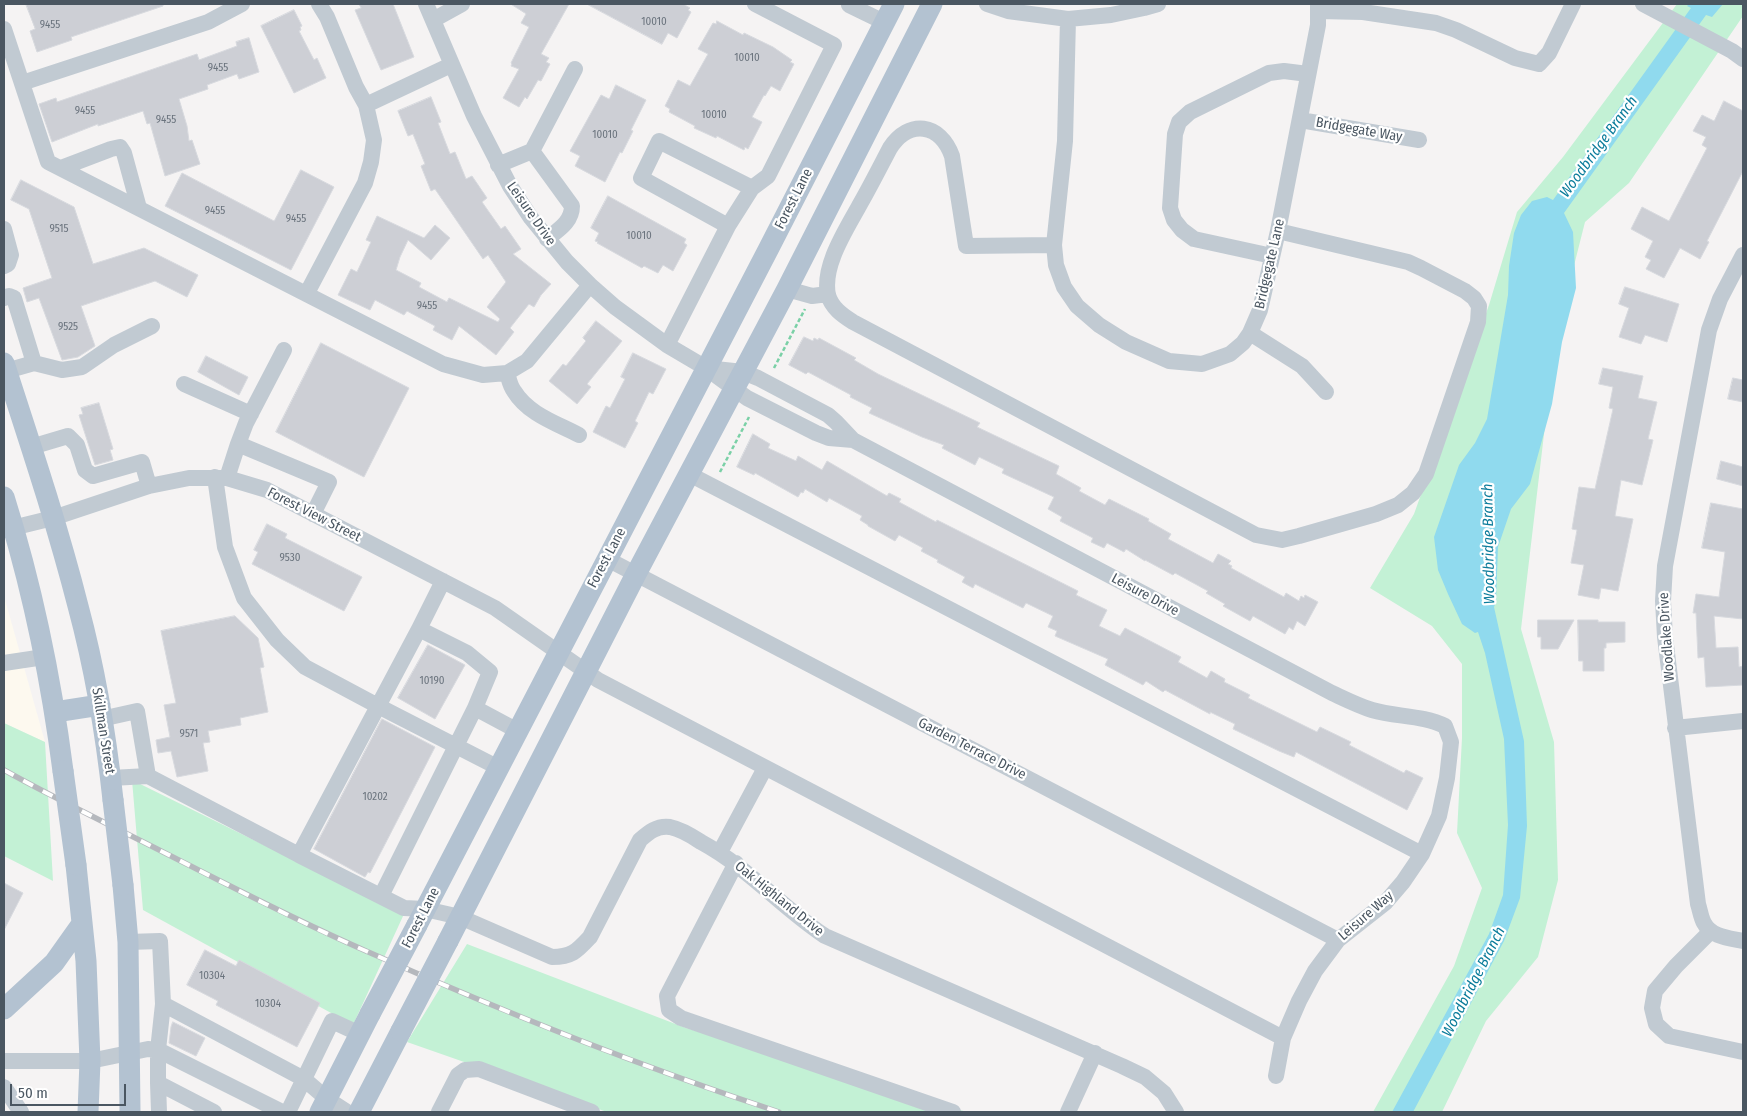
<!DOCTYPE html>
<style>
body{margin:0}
#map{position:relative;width:1747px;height:1116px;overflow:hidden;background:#f5f3f3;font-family:"Fira Sans Condensed",sans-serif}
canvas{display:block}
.frame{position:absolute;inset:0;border:5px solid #4a5661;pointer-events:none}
.scale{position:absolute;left:10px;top:1084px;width:116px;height:22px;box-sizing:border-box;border:2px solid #4a5661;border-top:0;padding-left:6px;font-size:15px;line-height:18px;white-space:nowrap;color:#4a5661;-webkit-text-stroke:4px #fff;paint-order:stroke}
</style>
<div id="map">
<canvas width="1747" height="1116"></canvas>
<div class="frame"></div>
<div class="scale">50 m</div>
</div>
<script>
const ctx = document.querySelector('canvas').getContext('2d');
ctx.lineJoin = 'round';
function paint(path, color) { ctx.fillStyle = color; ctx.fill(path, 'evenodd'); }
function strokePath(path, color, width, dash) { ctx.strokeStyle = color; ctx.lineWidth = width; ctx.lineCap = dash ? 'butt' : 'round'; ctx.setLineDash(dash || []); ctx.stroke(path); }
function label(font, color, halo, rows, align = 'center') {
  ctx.font = font + ' "Fira Sans Condensed",sans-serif'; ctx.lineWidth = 4.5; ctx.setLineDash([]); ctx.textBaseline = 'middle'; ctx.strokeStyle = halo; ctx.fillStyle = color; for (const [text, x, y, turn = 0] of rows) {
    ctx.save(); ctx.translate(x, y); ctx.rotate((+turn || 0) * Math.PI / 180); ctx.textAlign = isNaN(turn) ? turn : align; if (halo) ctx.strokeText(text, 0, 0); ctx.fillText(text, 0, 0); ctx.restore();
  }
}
const commercial = new Path2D(`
 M4,596L45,742L4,723Z`);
const green = new Path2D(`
 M1677,4H1743V16L1629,183L1585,222L1555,341L1521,629L1554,742L1558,880L1538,957L1486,1021L1442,1112H1373L1454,966L1482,888L1457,833L1462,738V664L1432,626L1370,588L1414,514L1489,305L1517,212L1563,157Z
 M4,723L45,742L53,881L4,856Z
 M132,780L404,914L353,1025L143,910Z
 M467,944L686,1028L967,1112H607L407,1042Z`);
const water = new Path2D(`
 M1689,4H1723L1712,17L1706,15L1564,213L1573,232L1576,288L1562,342L1552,404L1530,484L1511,509L1498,547L1496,602L1494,607L1524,741L1527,826L1520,898L1504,941L1413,1112H1392L1489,934L1503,895L1508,825L1504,739L1485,653L1478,632L1475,633L1462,624L1448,594L1438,570L1434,537L1459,465L1475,443L1487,419L1508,295L1509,266L1514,233L1521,215L1532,201L1547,197L1553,200L1691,8L1687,6Z`);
const building = new Path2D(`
 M26,4H163V6L71,37L72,40L37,52L30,31L35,29Z
 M359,4H393L414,57L381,70L355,10L361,8Z
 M511,4H569L541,54L549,58L546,62L550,64L541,81L538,80L527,99L525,97L519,107L503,98L519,69L511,66L512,64L511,63L529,27L521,23L526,14Z
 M587,4H683L690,8L688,10L691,12L677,38L668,33L662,44Z
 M294,10L302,26L300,27L301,30L299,31L314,60L317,58L326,78L294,93L261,26Z
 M717,21L743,35L744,33L773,47L792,60L790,62L794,64L780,91L771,86L765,96L764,95L752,117L762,122L748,149L745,147L744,150L717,136L716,138L694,128L695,126L669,112L670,109L665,106L678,80L690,86L708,54L698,49L713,23L716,24Z
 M249,38L259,72L239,79L237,74L207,85L208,89L179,99L187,126L189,141L192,140L200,164L165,176L150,123L147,124L143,111L98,126V124L52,142L39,104L56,98L57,102L197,54L199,60L237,46L236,42Z
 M616,85L646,100L631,130L633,131L622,153L620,152L605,182L575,166L580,156L570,151L601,95L609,99Z
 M431,97L441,122L438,123L450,154L455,152L466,179L472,176L487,198L482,202L501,229L505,226L521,249L513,254L551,284L541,295L534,307L529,304L510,328L514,332L496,355L459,326L452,340L433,330L435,326L407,311L404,315L375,300L370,310L338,295L351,269L357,272L371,242L366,240L377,216L424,238L435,225L450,238L431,260L408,240L400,257L396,270L421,283L419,287L447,302L449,298L498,322L500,319L487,307L506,282L488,255L483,259L435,189L431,191L421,166L425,164L413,134L408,136L398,111Z
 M1724,101L1743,111V171L1707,241L1709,242L1700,259L1680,248L1664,278L1646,269L1651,260L1645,257L1653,241L1631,229L1642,207L1669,221L1707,148L1702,145L1706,137L1693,131L1702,115L1714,121Z
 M301,170L334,187L291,270L165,206L182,173L274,221Z
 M21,180L74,207L93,264L144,248L198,275L187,297L155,281L81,306L95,346L78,357L62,360L39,298L27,302L23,288L52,278L29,209L11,200Z
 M608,196L686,239L684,243L687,245L673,271L663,265L658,273L644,266L642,268L597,243L598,242L595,241L599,233L591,228Z
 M1625,287L1679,304L1667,342L1645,335L1641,344L1619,337L1629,308L1619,304Z
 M596,321L622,341L587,384L591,387L577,404L549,381L563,364L566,366L586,341L583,338Z
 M804,337L813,341L814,338L818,340L819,338L856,358L854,360L878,374L980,423L977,427L1059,466L1056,474L1081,488L1079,491L1105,505L1109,499L1149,519L1148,521L1171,534L1168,539L1213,563L1218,554L1231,561L1228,564L1232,566L1231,568L1284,597L1286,593L1299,601L1301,596L1304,598L1305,595L1318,602L1305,626L1297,621L1293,630L1289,627L1285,634L1253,616L1250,621L1223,606L1225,604L1206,593L1208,591L1175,573L1173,575L1145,560V561L1126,549L1124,552L1107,543L1104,548L1091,542L1093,538L1060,521L1062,517L1048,509L1054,497L1002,473L1004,469L979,457L975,465L942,448L944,445L922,437L869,413L872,408L850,397L851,395L808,372L806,374L789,365Z
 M321,343L409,388L364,477L276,432Z
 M633,353L666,369L653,394L649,392L635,421L638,423L625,448L593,432L606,406L610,408L625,379L621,377Z
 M206,356L248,377L239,395L198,372Z
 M1603,368L1643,376L1638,398L1657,402L1648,439L1653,440L1642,485L1621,480L1615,516L1633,519L1618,591L1601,588L1599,599L1578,595L1584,565L1571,563L1577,530L1572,529L1579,487L1595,489L1613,409L1609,408L1613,387L1599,384Z
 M1733,378L1743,380V402L1728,399Z
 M99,403L113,449L110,450L113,460L95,465L79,415L83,414L81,408Z
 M753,434L770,444L768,448L796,461L798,456L822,470L827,461L887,496L889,493L901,499L899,502L936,522L937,520L1078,591L1076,595L1107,610L1099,626L1120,636L1125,628L1181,657L1178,662L1207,678L1211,671L1225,679L1224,682L1250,695L1248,698L1317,732L1320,727L1351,742L1349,745L1404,773L1406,770L1423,778L1407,810L1296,752L1294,757L1279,751L1233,729L1235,724L1210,712V714L1165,690L1163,692L1146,681L1143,685L1105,665L1108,659L1055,636L1057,631L1048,627L1053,616L1026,603L1023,608L975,584L973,588L962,582L965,577L937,562L938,560L921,551L923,548L899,535L895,541L868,526V525L860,520L862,516L829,498L827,502L805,489L803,493L801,492L798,497L755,473L754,475L737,467Z
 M1721,461L1743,467V486L1717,479Z
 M1711,503L1743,509V619L1714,616L1716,648L1738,647L1739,667L1743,666V685L1706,687L1704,657L1698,658L1696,613H1693L1696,594L1719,597L1725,552L1702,548Z
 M267,524L287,534L285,538L362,577L344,611L252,564L258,552L254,550Z
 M235,616L258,638L264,667L260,668L268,712L240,718L241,725L208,731L210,742L203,743L208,771L177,777L171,751L158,753L156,740L170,737L164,705L176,703L161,631Z
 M1538,620H1574L1558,649H1541V637H1538Z
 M1578,620H1598V622H1625V642L1606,643V648H1604V671H1583V661H1579Z
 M428,645L465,665L435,719L398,698Z
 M382,719L435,747L382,850L370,873L368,872L365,877L314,849Z
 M4,883L23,893L4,930Z
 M205,950L236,966L239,960L320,1003L297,1047L216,1005L218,1001L187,985Z
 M173,1022L205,1038L196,1056L169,1043L171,1027Z`);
const path = new Path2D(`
 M774,368L805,309
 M720,472L749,417`);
const minor = new Path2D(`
 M426,4L474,116L510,186L531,218L567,262L590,285L615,307L667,345L706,368L747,398L816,433L829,438L853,440
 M987,4L1008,11L1068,19L1111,15L1144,8L1158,4
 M1643,4L1732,51L1743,59
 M849,5L884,22
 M1319,11L1363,12L1436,23L1456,30L1515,58L1539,64L1549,53L1573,4
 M1068,19L1065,141L1054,245L1056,265L1064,287L1077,306L1099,325L1126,342L1169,361L1202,364L1230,354L1243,343L1250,333L1260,310L1278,231L1318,25V4
 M433,20L462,4
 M4,29L48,162L443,364L483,375L507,373L527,361L590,285
 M22,83L208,22L242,4
 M366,105L451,65
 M1300,120L1419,140
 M532,151L572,206C572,222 558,230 547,239
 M498,165L532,151L575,69
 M61,168L111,149L120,147L124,153L139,208
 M728,226L641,178L659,141L752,188
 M4,229L11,255L8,264L4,266
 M1054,245L966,246L952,156C940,123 909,119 890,148C880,167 870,187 859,206C846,230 822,266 828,295C832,308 842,315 853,322L1256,535L1282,540L1299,536L1376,514L1398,505L1413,493L1426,474L1478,322L1479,306L1474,298L1465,291L1421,268L1408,262L1278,231
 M1743,255L1720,299L1709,330L1665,566L1663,601L1665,637L1698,904C1700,910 1701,918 1704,923C1711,937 1730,938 1743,941
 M1272,256L1194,239L1182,230L1174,220L1170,208L1175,134L1179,122L1190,112L1269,73L1284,71L1308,74
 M787,289L812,296L828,294
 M307,293L365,183L371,162L374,140L366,105L356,87L327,17L319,4
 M4,298L9,296L14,298L34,363
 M1250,333L1302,366L1326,392
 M667,345L728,226L752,188L768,176L834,45L755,4
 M284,350L246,423L238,444L329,482L313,514
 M706,368L743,372L758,378L828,415L836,422L853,440L1332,693C1345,699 1359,706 1372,710C1396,717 1423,715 1445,726L1451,742L1447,778L1439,816L1422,854L1403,882L1385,903L1338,940L1315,971L1299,1001L1283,1038L1276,1076
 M6,371L34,363L62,370L82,367L114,345L152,326
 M507,373C509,379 510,386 514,391C528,414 556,423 579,435
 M184,384L251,414
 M31,447L68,436L77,445L85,470L93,476L142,462L149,486
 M689,474L1422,854
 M215,477L225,547L244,598L277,640L305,667L378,706L499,768
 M227,478L238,444
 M4,530L53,518L149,486L189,478H227L267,490L495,608L598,680L1283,1038
 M607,559L1338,940
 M443,581L419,629L467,653L490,672L475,708L518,731
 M419,629L299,855L404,908L425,909L460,917L552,957C572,957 577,951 590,937L640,840C648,833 657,825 670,827C680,829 692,836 701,842C749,868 781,907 825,936L1122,1066L1145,1077L1164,1093L1176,1112
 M4,663L44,657
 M101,719L137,711L148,776
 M1675,728L1743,721
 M111,778L148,776L299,855
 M720,852L765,768
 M736,863L667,996L669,1010L681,1018L953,1112
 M381,896L475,708
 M1711,931L1676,966L1655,991L1652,1008L1656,1024L1669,1036L1743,1052
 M128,942L160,941L163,1004
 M4,1061H90L148,1049L158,1050L282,1112
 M158,1083V1050L163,1004L304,1079L332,1021L360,1034
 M4,1087L21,1112
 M159,1112L158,1083L214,1112
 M288,1112L304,1079L327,1099L347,1112
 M439,1112L458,1075L465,1070L479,1069L592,1112
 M1068,1112L1095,1053`);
const major = new Path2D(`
 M4,363C30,443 57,524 78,606C95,669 106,735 113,800
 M4,497C32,586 51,678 63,771
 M55,712L100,705
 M76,865L86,961L90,1061L88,1112
 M123,885L128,942L130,1112
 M417,925L769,248L894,4
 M448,941L636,574L787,289L932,4
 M4,1009L54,963L81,925
 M320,1112L370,1014
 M359,1112L401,1031`);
const rail = new Path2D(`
 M4,770C56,799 110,825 163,852C230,886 297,921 366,951C501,1011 639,1066 779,1112`);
const majorBridge = new Path2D(`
 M63,771L76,865
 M113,800L123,885
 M370,1014L417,925
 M401,1031L448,941`);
const numberNames = [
 ["10010",654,22],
 ["9455",50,25],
 ["10010",747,58],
 ["9455",218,68],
 ["9455",85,111],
 ["10010",714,115],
 ["9455",166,120],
 ["10010",605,135],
 ["9455",215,211],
 ["9455",296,219],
 ["9515",59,229],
 ["10010",639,236],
 ["9455",427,306],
 ["9525",68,327],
 ["9530",290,558],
 ["10190",432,681],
 ["9571",189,734],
 ["10202",375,797],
 ["10304",212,976],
 ["10304",268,1004]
];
const streetNames = [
 ["Bridgegate Way",1359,130,10],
 ["Forest Lane",794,199,-63],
 ["Leisure Drive",531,214,55],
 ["Bridgegate Lane",1270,264,-77],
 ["Forest View Street",314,515,27],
 ["Forest Lane",607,558,-62],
 ["Leisure Drive",1145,595,28],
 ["Woodlake Drive",1667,637,-94],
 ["Skillman Street",103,731,81],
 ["Garden Terrace Drive",972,749,27],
 ["Oak Highland Drive",779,899,39],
 ["Leisure Way",1366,916,-41],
 ["Forest Lane",421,918,-63]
];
const waterNames = [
 ["Woodbridge Branch",1599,147,-54],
 ["Woodbridge Branch",1489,544,-91],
 ["Woodbridge Branch",1474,982,-63]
];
paint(commercial, '#fdf9ef');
paint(green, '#c3f1d5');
paint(water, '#90daee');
paint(building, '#cdcfd5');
strokePath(building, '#d7d9de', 1);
strokePath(path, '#7ad0a6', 2.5, [4, 2.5]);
strokePath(minor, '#c1cad2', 16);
strokePath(major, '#b3c2d1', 21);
strokePath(rail, '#b5b8bd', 5.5);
strokePath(rail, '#fff', 4, [11]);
strokePath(majorBridge, '#b3c2d1', 21);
label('11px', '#6b747e', null, numberNames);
label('14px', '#4a5661', '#fff', streetNames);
label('italic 15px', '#0c7c9b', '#fff', waterNames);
</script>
